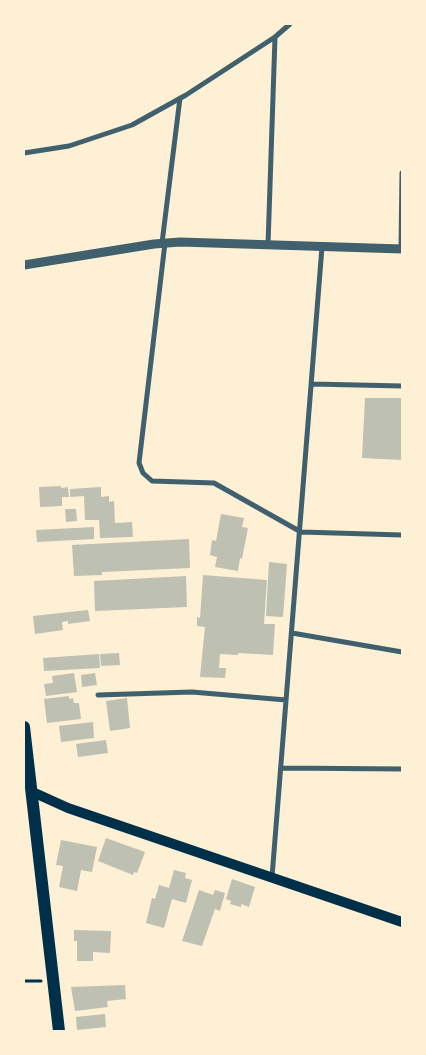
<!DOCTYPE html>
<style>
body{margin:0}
#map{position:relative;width:426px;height:1055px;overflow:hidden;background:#fdf0d5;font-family:Merriweather,serif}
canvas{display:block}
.frame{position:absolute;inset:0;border:25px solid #fdf0d5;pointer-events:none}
</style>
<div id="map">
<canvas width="426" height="1055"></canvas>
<div class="frame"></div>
</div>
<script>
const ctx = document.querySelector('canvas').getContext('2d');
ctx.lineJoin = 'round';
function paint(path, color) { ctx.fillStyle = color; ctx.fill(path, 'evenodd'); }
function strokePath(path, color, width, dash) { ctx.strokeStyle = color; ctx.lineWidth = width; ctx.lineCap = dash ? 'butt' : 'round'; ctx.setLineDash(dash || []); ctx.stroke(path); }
const building = new Path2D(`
 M365,398H402V460L362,458Z
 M61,486V488L68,487L69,497H62V506L40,507L39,487Z
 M101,487V497L109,496V502L114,501L115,523L132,522L133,537L100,538L99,520H85L84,496L70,497V489Z
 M65,509H76L77,521L66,522Z
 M221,514L244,518L242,527L248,528L242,559L240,558L238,571L215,567L217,557L210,555L212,540L216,541Z
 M94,527V539L37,542L36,530Z
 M189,539L190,568L102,572V575L74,576L72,545Z
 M269,562L287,564L283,617L266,616Z
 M203,575L267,580L264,624H275L273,655L238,653V655L220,654L219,668H226L225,678L200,677L205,627L197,626V617L200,618Z
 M186,576L187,607L95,611L94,581Z
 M88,610L90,621L68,624V621L62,622L63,630L35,634L33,616Z
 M119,653L120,665L101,666L100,654Z
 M99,654L100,668L44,671L43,658Z
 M74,673L77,692L46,696L44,684L53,683L52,676Z
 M95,673L97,685L82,687L81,675Z
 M69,696V699L73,698L74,703H79L81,719L47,723L44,699Z
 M127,698L130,728L110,731L106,701Z
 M93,722L94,738L61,742L59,726Z
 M106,740L108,753L78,757L76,744Z
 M106,838L145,852L137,873L134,872L133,875L98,861Z
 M61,840L97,847L92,872L81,870L77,891L59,887L63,866L56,865Z
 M174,870L186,873L185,878L192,880L186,903L172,899L164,928L146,923L152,898L155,899L159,885L169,888Z
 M232,879L255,887L249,907L241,904V907L230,904L231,901L226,899Z
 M199,890L213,895L215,890L225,893L220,911L215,909L202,946L182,941Z
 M74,930L111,931L110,953L93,952V961H77V941H74Z
 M125,985L126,999L107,1001L108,1007L75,1011L71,987Z
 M105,1014L106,1027L77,1030L76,1017Z`);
const path = new Path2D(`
 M24,981H41`);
const minor = new Path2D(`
 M24,153L69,146L132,125L186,95L275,37L290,24
 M162,243L180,98
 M165,243L139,463L143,473L152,481L214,483L301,532L402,535
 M268,245L275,37
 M401,249L402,173
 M312,384L402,386
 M292,633L402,652
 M98,695L192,692L286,700
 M281,768L402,769
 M272,877L322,247`);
const tertiary = new Path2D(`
 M24,265L154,244L180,242L402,249`);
const secondary = new Path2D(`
 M31,793L37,794L68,808L402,922`);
const primary = new Path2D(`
 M24,727L59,1031`);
paint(building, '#bec0b2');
strokePath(path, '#003049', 3);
strokePath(minor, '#3f606c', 5);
strokePath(tertiary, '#3f606c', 9);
strokePath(secondary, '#003049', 10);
strokePath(primary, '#003049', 12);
</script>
